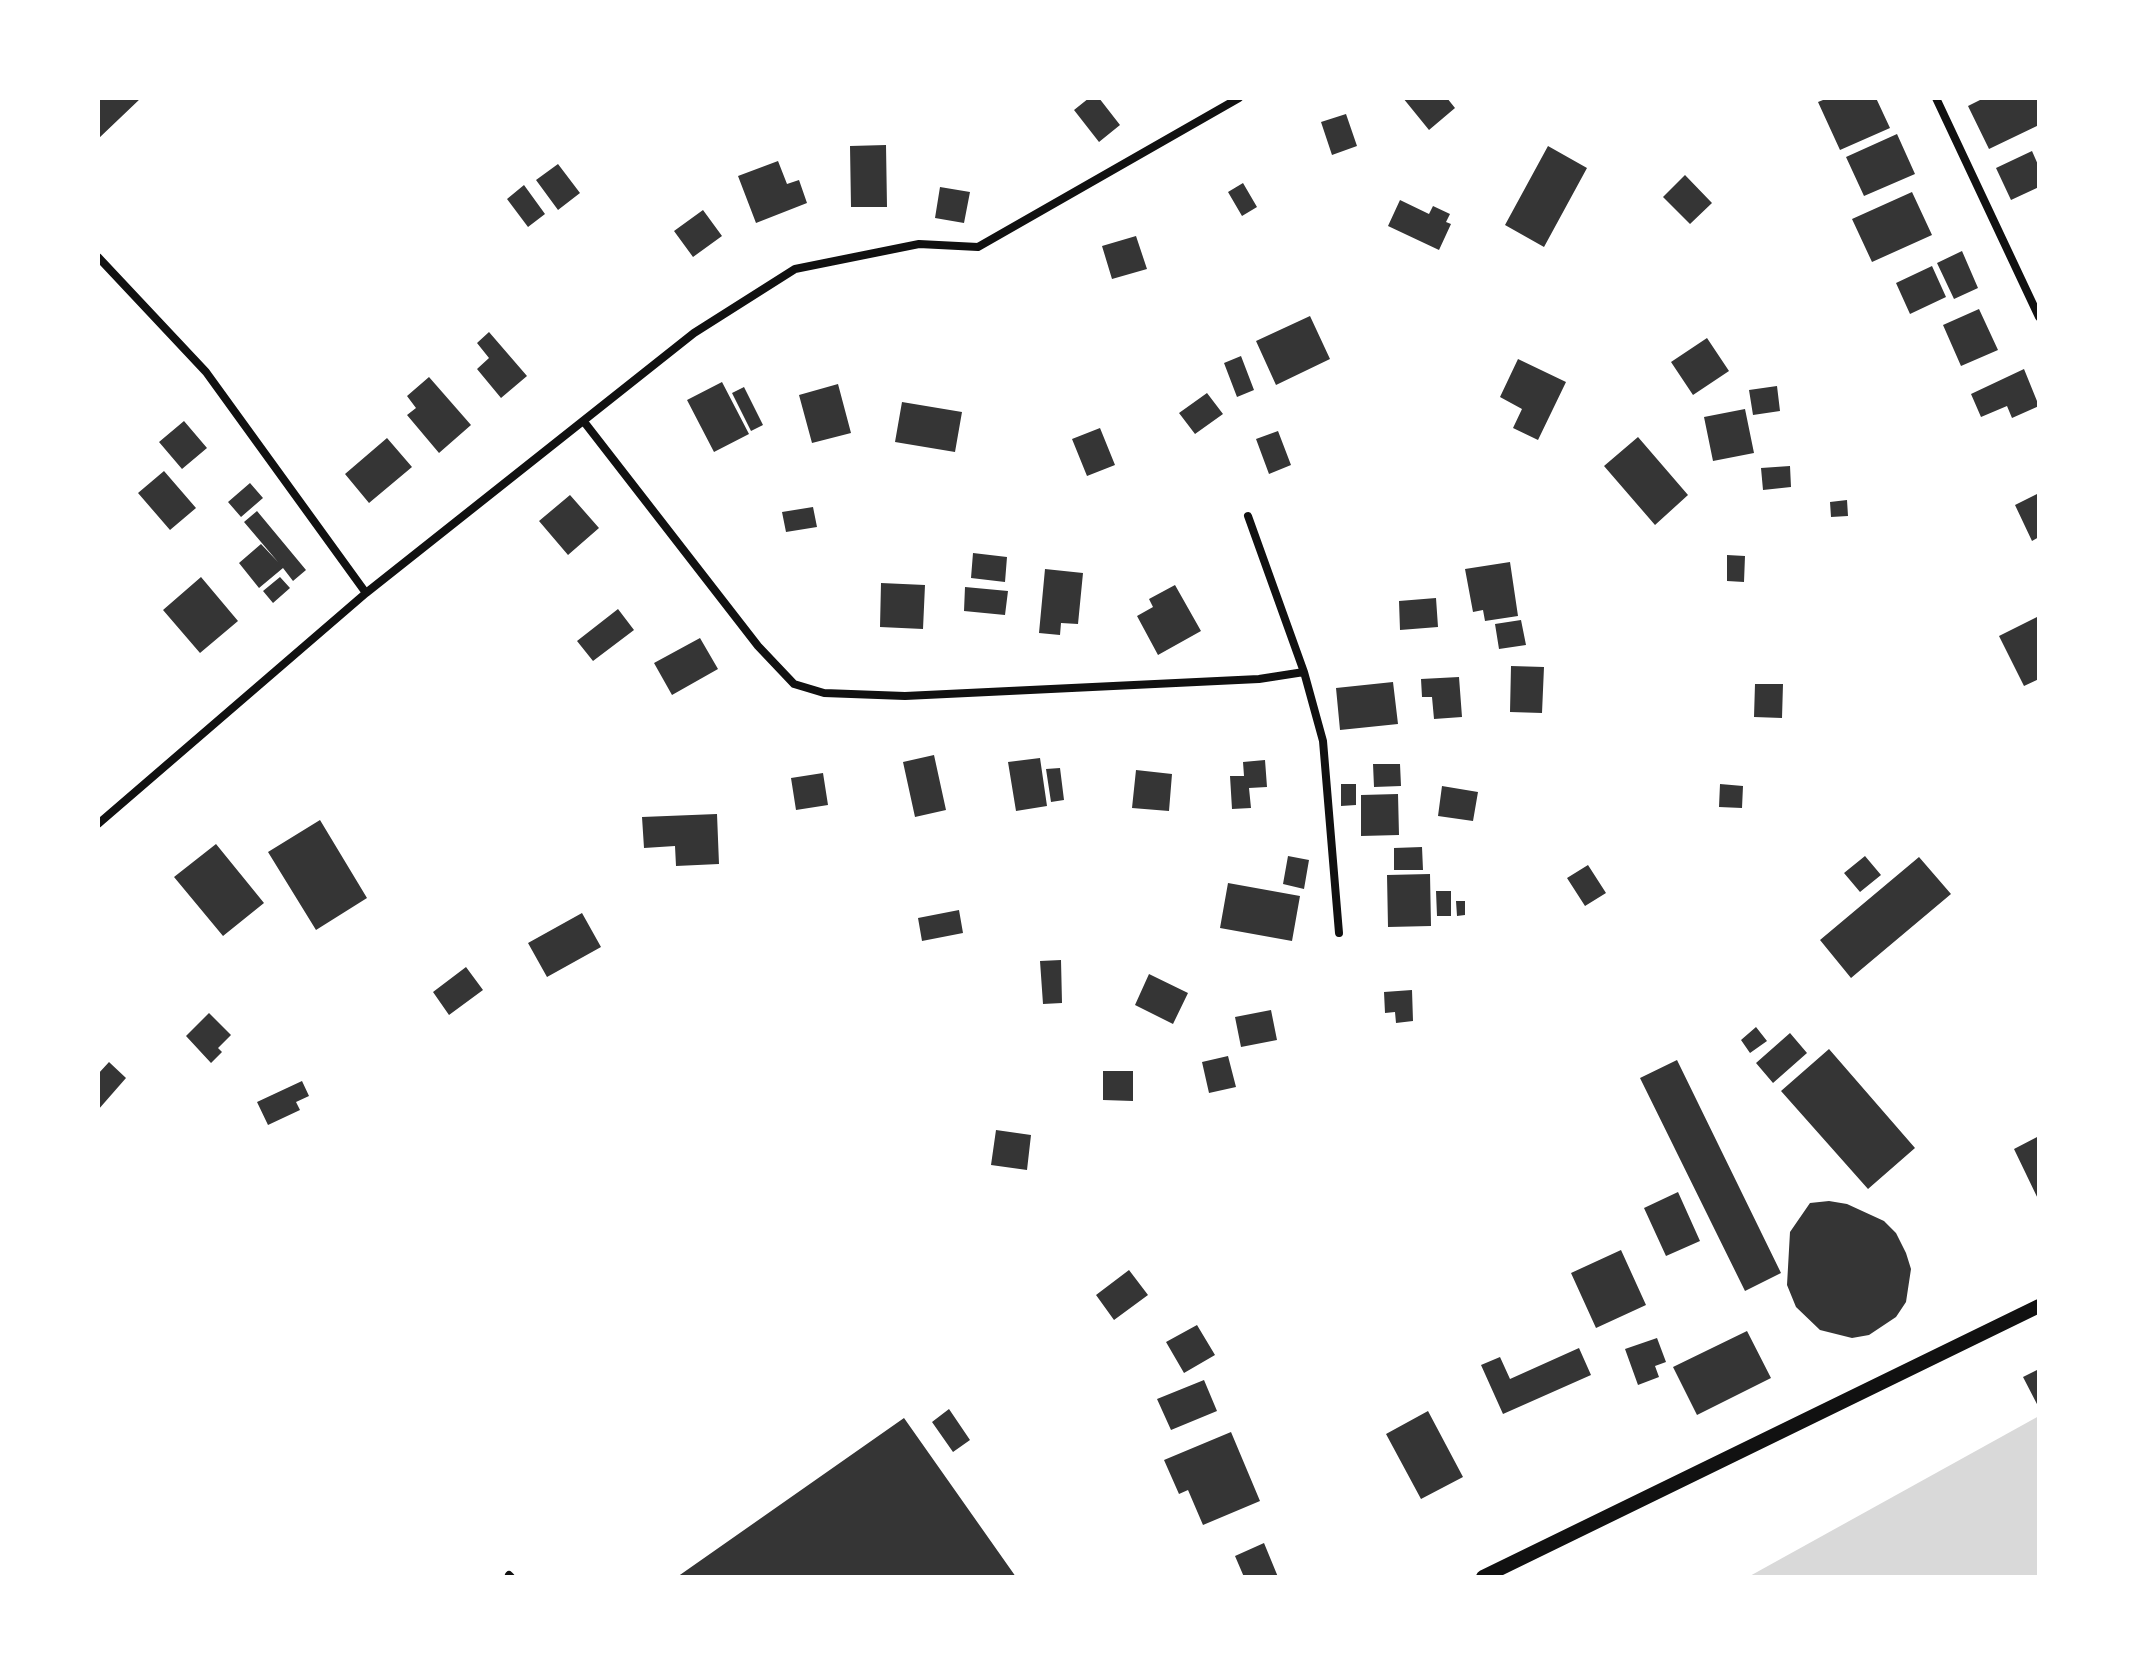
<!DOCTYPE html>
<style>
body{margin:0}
#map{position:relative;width:2137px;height:1675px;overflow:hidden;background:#fff;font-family:"Source Serif 4",serif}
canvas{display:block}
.frame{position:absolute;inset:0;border:100px solid #fff;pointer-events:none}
</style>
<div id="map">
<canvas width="2137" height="1675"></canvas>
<div class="frame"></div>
</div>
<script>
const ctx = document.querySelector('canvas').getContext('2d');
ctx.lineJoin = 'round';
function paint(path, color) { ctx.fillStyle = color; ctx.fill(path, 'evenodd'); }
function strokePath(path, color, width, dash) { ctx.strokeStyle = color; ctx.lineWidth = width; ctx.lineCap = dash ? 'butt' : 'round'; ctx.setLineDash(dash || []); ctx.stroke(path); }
const water = new Path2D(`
 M2039,1416V1577H1748Z`);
const building = new Path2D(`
 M98,98H141L98,139Z
 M1089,98H1099L1120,125L1099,142L1074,110Z
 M1403,98H1447L1455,108L1429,130Z
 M1828,98H1876L1890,128L1840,150L1818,102Z
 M1984,98H2039V125L1989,149L1968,106Z
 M1346,114L1357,146L1332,155L1321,122Z
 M1897,134L1915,174L1864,196L1846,157Z
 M886,145L887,207H851L850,146Z
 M1548,146L1587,168L1544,247L1505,225Z
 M2032,151L2039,167V187L2011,200L1996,168Z
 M778,161L787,184L799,180L807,203L756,223L738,176Z
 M558,164L580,193L558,210L536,180Z
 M1685,175L1712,203L1690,224L1663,197Z
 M1243,183L1257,207L1242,216L1228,192Z
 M524,185L545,214L528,227L507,199Z
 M940,187L970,192L964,223L935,218Z
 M1912,192L1932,235L1872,262L1852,219Z
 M1400,200L1429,214L1433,206L1450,214L1446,222L1451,224L1439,250L1388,226Z
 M703,210L722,236L693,257L674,231Z
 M1136,236L1147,269L1112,279L1102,246Z
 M1962,251L1978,288L1954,299L1937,263Z
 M1932,266L1946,297L1910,314L1896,283Z
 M1979,309L1998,350L1961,366L1943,325Z
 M1310,316L1330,359L1276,385L1256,341Z
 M489,332L527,376L501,398L477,369L489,358L477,343Z
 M1707,338L1729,371L1693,395L1671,362Z
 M1241,356L1254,390L1237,397L1224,363Z
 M1518,359L1566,382L1538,440L1513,428L1522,409L1500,397Z
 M2024,369L2039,406L2012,418L2007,406L1981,417L1971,394Z
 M429,377L471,425L439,453L407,415L416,408L407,396Z
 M722,382L749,434L714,452L687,400Z
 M838,384L851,433L812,443L799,395Z
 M1777,386L1780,411L1753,415L1749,390Z
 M744,387L763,425L751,431L732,393Z
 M1207,393L1223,414L1195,434L1179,413Z
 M902,402L962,412L955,452L895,442Z
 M1745,409L1754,453L1713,461L1704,417Z
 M184,421L207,448L182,469L159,442Z
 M1100,428L1115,465L1087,476L1072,439Z
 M1278,431L1291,465L1269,474L1256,439Z
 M1638,437L1688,495L1655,525L1604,466Z
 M387,438L412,467L369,503L345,474Z
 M1790,466L1791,487L1763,490L1761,468Z
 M164,471L196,508L170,530L138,493Z
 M250,483L263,498L241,517L228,502Z
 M2039,493V537L2032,541L2015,505Z
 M570,495L599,528L568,555L539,521Z
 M1847,500L1848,516L1831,517L1830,502Z
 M813,507L817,527L786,532L782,512Z
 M257,511L306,570L293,581L283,568L259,588L239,563L261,544L278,562L244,522Z
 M973,553L1007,557L1005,582L971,578Z
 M1727,555L1745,556L1744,582L1727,581Z
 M1510,562L1518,616L1485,621L1483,610L1473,612L1465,569Z
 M1045,569L1083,573L1078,624L1061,623L1060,635L1039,633Z
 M201,577L238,621L200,653L163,610Z
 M280,577L290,588L273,603L263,591Z
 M881,583L925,585L923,629L880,627Z
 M1175,585L1201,631L1158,655L1137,616L1153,607L1149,599Z
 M965,587L1008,591L1005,615L964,611Z
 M1436,598L1438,627L1400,630L1399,601Z
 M618,609L634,630L593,661L577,641Z
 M2039,616V679L2024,686L1999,636Z
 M1521,620L1526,645L1499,649L1495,624Z
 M700,638L718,669L672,695L654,663Z
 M1511,666L1544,667L1542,713L1510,712Z
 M1459,677L1462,717L1434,719L1432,697H1422L1421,679Z
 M1393,682L1398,724L1340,730L1336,688Z
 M1755,684H1783L1782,718L1754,717Z
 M934,755L946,810L915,817L903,762Z
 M1040,758L1047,806L1016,811L1008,762Z
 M1265,760L1267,787L1249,788L1251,808L1232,809L1230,776H1244L1243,762Z
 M1373,764H1400L1401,786L1374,787Z
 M1060,768L1064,800L1051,802L1046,769Z
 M1136,770L1172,774L1169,811L1132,808Z
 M823,773L828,805L796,810L791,778Z
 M1341,784H1356V805L1341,806Z
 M1720,784L1743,786L1742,808L1719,807Z
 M1442,786L1478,792L1473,821L1438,816Z
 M1398,794L1399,835L1361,836V795Z
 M717,814L719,864L676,866L675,846L644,848L642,817Z
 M320,820L367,898L316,930L268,852Z
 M216,844L264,903L223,936L174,877Z
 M1422,847L1423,870H1394V848Z
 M1288,856L1309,860L1304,889L1283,884Z
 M1865,856L1881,875L1860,892L1844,873Z
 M1919,857L1951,894L1851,978L1820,940Z
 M1588,865L1606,893L1585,906L1567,878Z
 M1430,874L1431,926L1388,927L1387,875Z
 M1228,883L1300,896L1292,941L1220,928Z
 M1436,891H1451V916H1437Z
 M1456,901H1465V915L1457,916Z
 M959,910L963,933L922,941L918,918Z
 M582,913L601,947L547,977L528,943Z
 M1061,960L1062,1003L1043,1004L1040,961Z
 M466,967L483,990L449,1015L433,992Z
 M1149,974L1188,993L1173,1024L1135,1005Z
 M1412,990L1413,1021L1396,1023L1395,1012L1385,1013L1384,992Z
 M1271,1010L1277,1040L1241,1047L1235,1017Z
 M209,1013L231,1035L218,1048L222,1052L211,1063L186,1036Z
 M1756,1027L1767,1041L1750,1053L1741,1040Z
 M1790,1033L1807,1053L1773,1083L1756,1063Z
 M1829,1049L1915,1148L1868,1189L1781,1091Z
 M1228,1056L1236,1087L1209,1093L1202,1062Z
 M1677,1060L1781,1273L1745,1291L1640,1078Z
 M109,1062L126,1078L98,1110V1074Z
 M1103,1071H1133V1101L1103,1100Z
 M302,1081L309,1096L296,1102L300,1110L268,1125L257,1102Z
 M996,1130L1031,1135L1027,1170L991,1165Z
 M2039,1136V1201L2014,1149Z
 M1678,1192L1700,1241L1666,1256L1644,1208Z
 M1829,1201L1847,1204L1884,1221L1896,1233L1906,1253L1911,1269L1906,1302L1896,1317L1869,1335L1852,1338L1820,1330L1796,1307L1787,1285L1790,1232L1810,1203Z
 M1621,1250L1646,1305L1596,1328L1571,1273Z
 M1129,1270L1148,1295L1114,1320L1096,1295Z
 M1197,1325L1215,1355L1184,1373L1166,1342Z
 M1747,1331L1771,1378L1697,1415L1673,1367Z
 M1657,1338L1666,1362L1655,1366L1659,1377L1638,1385L1625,1349Z
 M1579,1348L1591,1375L1503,1414L1481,1365L1500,1357L1510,1379Z
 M2039,1369V1408L2023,1377Z
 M1204,1380L1217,1411L1171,1430L1157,1399Z
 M949,1409L970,1440L953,1452L932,1422Z
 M1428,1411L1463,1477L1421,1499L1386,1434Z
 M904,1418L1016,1577H677Z
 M1231,1432L1260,1501L1203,1525L1188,1490L1179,1494L1164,1460Z
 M1264,1543L1278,1577H1244L1235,1556Z`);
const minor = new Path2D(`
 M1936,98L2039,317
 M98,257L206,372L366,593
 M585,423L758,646L794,684L824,693L905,696L1259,679L1304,672
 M1248,516L1304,672L1323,741L1339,933
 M98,824L366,593L694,333L795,269L919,244L978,247L1239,98
 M509,1575L511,1577`);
const tertiary = new Path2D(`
 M1483,1577L2039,1306`);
paint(water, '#d9d9d9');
paint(building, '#353535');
strokePath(minor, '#111', 8);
strokePath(tertiary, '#111', 14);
</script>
